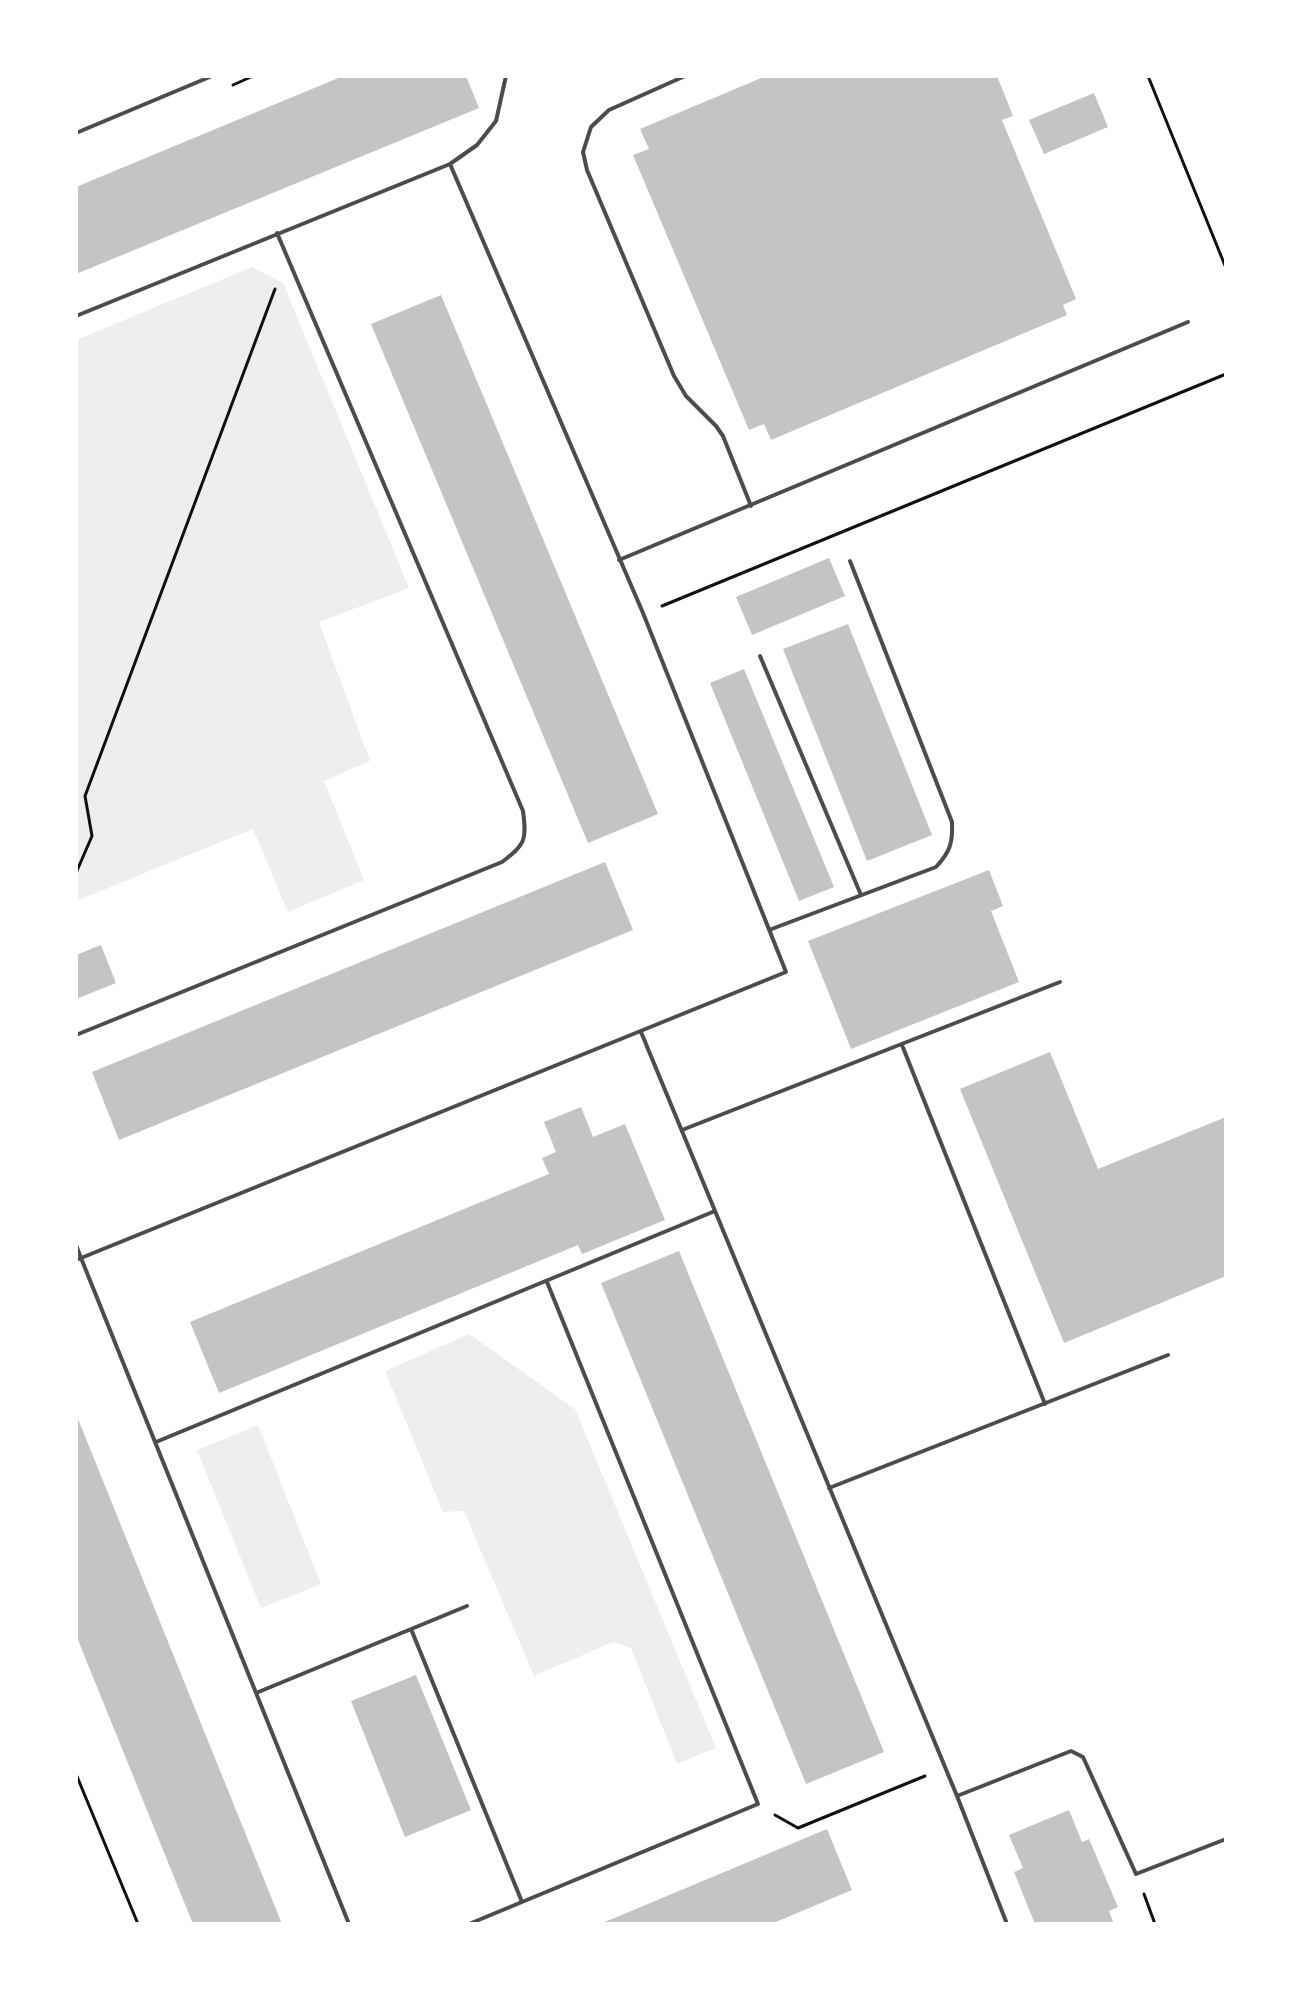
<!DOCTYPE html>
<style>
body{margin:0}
#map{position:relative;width:1302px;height:2000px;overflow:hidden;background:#fff;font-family:"Source Sans 3",sans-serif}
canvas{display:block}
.frame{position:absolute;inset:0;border:78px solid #fff;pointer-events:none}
</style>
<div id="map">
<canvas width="1302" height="2000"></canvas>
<div class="frame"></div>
</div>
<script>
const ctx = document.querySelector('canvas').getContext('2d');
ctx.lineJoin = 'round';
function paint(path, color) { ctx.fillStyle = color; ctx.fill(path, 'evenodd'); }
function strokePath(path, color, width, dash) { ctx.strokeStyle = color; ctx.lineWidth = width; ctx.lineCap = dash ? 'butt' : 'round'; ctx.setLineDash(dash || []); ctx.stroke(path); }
const green = new Path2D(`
 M252,267L283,283L409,588L319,622L370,761L324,781L364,880L288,912L253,829L76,901V340Z
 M469,1334L575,1409L716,1748L677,1764L631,1648L613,1642L534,1676L464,1511L443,1512L385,1371Z
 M258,1425L321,1584L261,1608L197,1450Z`);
const building = new Path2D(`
 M343,76H466L479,108L76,274V187Z
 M766,76H997L1013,116L1002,120L1076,299L1063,305L1067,315L771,440L764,424L749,430L633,155L649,149L640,129Z
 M1094,93L1108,127L1044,154L1029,120Z
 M441,295L658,814L588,843L371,324Z
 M829,558L845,596L752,635L736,597Z
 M848,624L932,835L867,861L783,649Z
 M744,669L834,887L799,901L710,683Z
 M605,862L633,930L119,1140L92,1072Z
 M989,870L1003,906L991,911L1019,982L851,1049L808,941Z
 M101,945L116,983L76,999V955Z
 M1050,1052L1098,1169L1226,1117V1276L1064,1343L960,1089Z
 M581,1107L593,1137L625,1124L665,1220L582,1254L578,1245L219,1393L190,1322L549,1174L542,1158L556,1152L544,1122Z
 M679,1251L884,1752L806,1784L601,1283Z
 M76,1414L282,1924H193L76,1635Z
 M416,1675L471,1810L405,1837L351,1701Z
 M1069,1810L1082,1842L1089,1839L1118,1907L1109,1911L1114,1924H1035L1014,1872L1023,1868L1009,1835Z
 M827,1829L852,1890L771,1924H600Z`);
const path = new Path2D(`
 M1148,76L1226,268
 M233,85L253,76
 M662,606L1226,374
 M76,873L92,836L85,796L275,289
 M76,1774L138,1924
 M775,1815L798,1828L925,1776
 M1144,1894L1155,1924`);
const service = new Path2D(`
 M685,76L609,110L591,127L583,152L587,170L674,376L686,396L716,426L723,436L751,506
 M76,133L212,76
 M450,164L477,145L496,121L506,76
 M76,316L450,164L643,613L786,972L81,1258L76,1245
 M619,560L1188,322
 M760,656L861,895
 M769,930L936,867C950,852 953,843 952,822L850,561
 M641,1032L957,1796L1071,1751L1083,1757L1136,1874L1226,1839
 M76,1035L502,862C525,845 527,840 523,811L277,233
 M902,1045L1045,1404
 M682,1130L1060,982
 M76,1260L81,1258L349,1924
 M156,1442L715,1211
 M829,1488L1168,1355
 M411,1629L522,1902
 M256,1693L467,1606
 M957,1796L1007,1924
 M469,1924L758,1804L547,1282`);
paint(green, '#eee');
paint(building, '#c4c4c4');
strokePath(path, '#111', 3);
strokePath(service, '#4c4c4c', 4);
</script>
